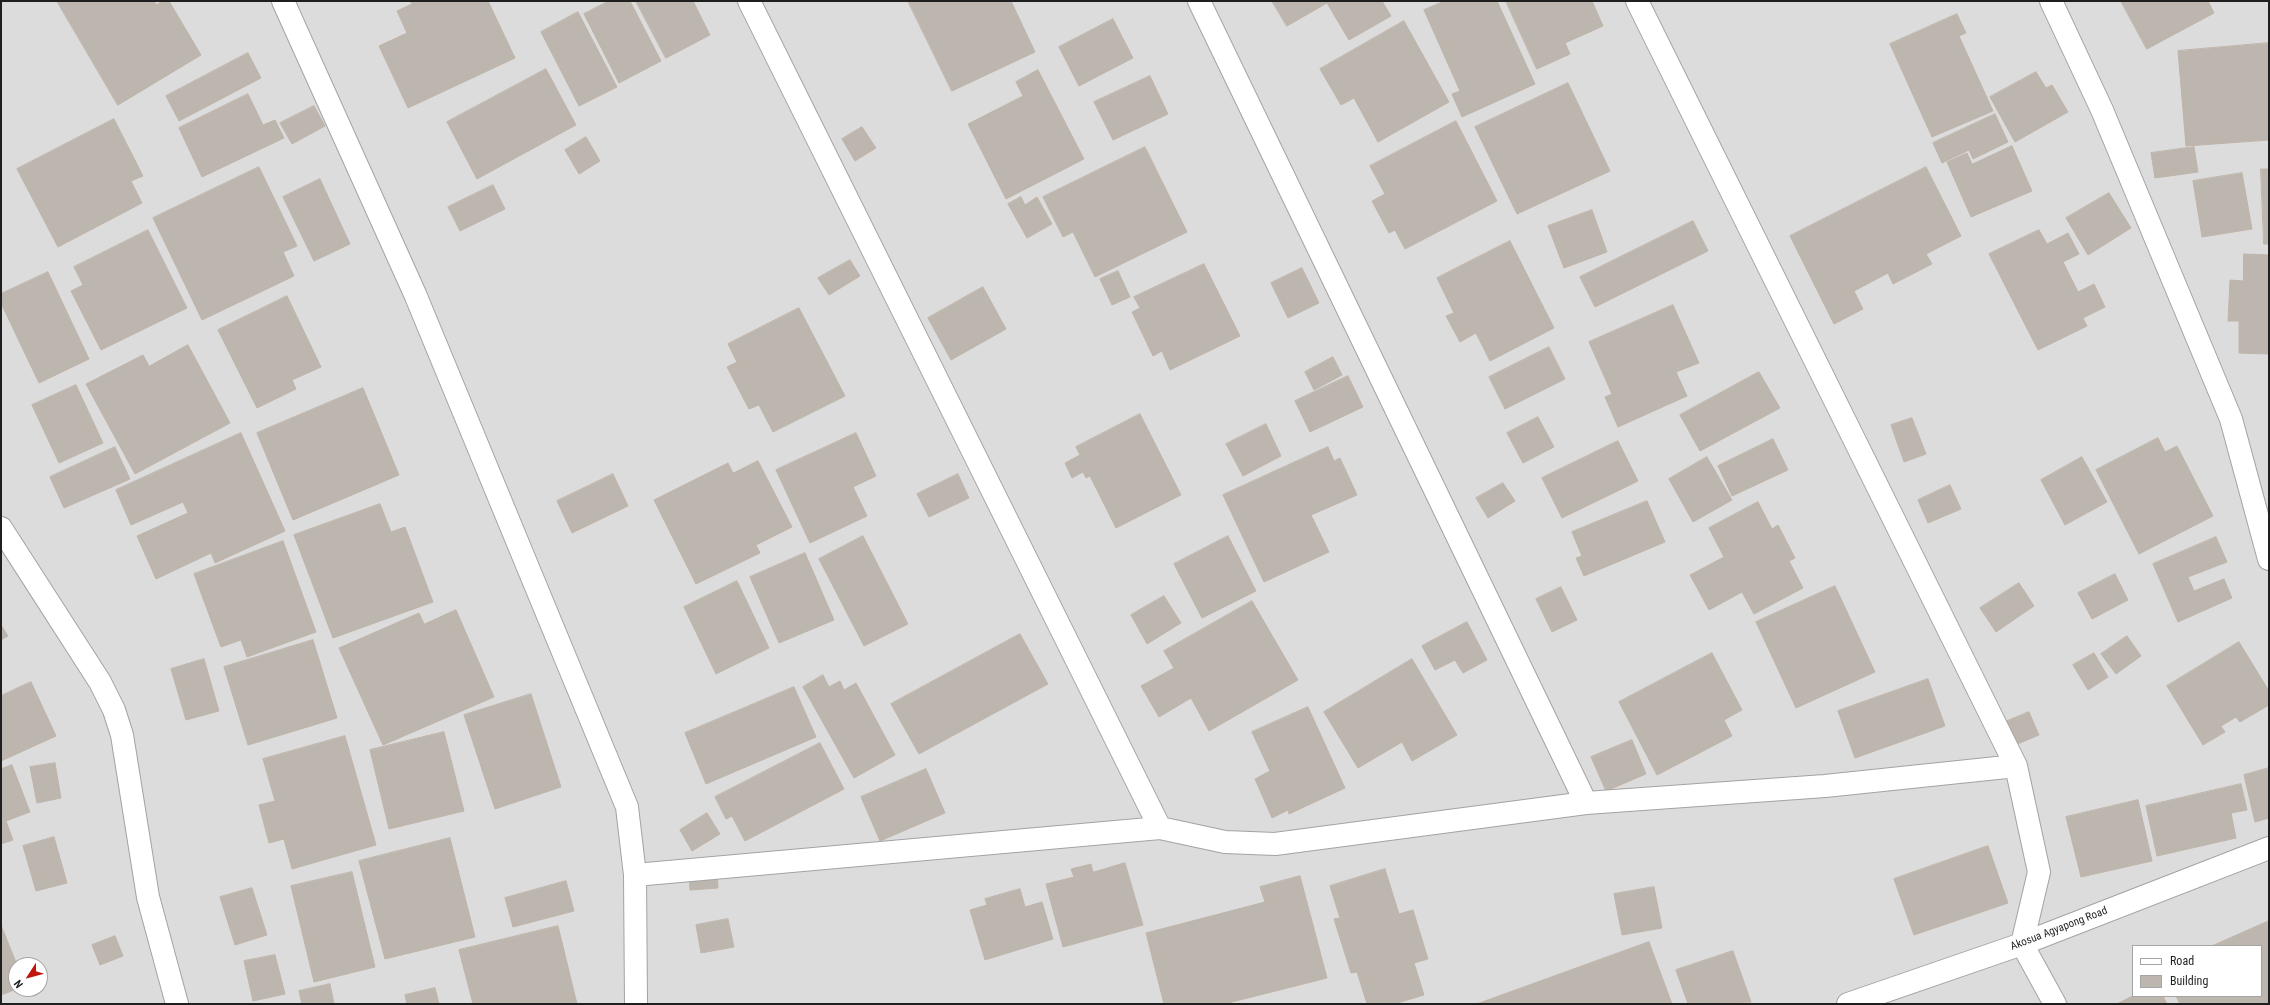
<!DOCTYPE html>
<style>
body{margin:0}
#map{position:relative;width:2270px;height:1005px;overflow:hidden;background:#efede6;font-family:"Roboto Condensed",sans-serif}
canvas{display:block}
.frame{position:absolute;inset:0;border:2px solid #1f1f1f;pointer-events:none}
.legend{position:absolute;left:2132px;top:945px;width:130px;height:52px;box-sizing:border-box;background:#fff;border:1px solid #a5a5a5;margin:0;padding:5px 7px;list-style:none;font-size:12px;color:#1f1f1f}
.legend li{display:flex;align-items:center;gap:8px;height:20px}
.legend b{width:20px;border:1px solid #a5a5a5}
.north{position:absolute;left:8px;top:957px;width:40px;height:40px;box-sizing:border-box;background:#fff;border:1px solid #a5a5a5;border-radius:50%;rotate:234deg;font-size:11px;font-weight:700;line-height:16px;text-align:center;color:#1f1f1f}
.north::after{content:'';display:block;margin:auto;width:14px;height:18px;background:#c1160e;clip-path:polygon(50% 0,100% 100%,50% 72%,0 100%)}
</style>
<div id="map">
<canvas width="2270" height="1005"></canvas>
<div class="frame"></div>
<ul class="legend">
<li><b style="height:5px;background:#fff"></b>Road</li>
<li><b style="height:11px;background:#bcb6af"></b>Building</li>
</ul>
<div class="north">N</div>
</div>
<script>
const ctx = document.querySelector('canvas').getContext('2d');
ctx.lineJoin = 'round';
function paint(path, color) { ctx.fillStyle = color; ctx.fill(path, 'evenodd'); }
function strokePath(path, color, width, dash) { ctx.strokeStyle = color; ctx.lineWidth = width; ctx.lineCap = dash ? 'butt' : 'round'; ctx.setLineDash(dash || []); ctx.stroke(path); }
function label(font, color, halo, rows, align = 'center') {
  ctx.font = font + ' "Roboto Condensed",sans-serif'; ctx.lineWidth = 3; ctx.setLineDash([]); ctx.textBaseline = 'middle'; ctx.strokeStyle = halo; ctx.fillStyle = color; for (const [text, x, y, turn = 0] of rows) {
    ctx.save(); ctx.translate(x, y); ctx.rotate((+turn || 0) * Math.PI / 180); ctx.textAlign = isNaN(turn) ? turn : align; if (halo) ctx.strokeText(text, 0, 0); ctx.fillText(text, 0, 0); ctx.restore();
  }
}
const residential = new Path2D(`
 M1,1H2269V1004H1ZM2133,946H2261V996H2133ZM16,965H40V989H16Z`);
const building = new Path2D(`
 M57,1H154L156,5L163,1H169L201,55L118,105Z
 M410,1H488L515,58L408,108L379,46L407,33L397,11L412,4Z
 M609,1H630L661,61L619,83L584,14Z
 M636,1H693L710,35L666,58Z
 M908,1H1011L1035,52L952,91Z
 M1272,1H1382L1391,16L1349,40L1327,3L1287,26Z
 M1445,1H1497L1535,84L1462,117L1452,94L1460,91L1424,10Z
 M1506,1H1592L1603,26L1565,43L1570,54L1537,69Z
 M2121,1H2208L2214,13L2147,49Z
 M578,12L617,87L579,106L541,32Z
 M1957,14L1966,33L1959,36L1993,111L1932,137L1890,44Z
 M1113,19L1133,58L1079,86L1059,47Z
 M1404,21L1449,102L1378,142L1354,98L1341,105L1320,69Z
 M2269,43V140L2186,146L2178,51Z
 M248,53L261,78L179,121L166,96Z
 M546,69L576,125L477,179L447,122Z
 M1038,70L1084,159L1006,199L968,124L1023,96L1016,82Z
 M2036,72L2046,88L2052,85L2068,112L2015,142L1990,97Z
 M1150,76L1168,114L1113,140L1094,102Z
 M1568,83L1610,171L1517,214L1475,127Z
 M248,94L263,125L275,120L284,138L202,177L179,128Z
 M314,106L325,126L292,144L280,123Z
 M1995,114L2008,142L1973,159L1969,150L1942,163L1933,143Z
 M114,119L143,176L131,181L142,203L58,247L17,169Z
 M1456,121L1497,201L1405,249L1395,230L1389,233L1372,201L1385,194L1370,166Z
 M862,127L876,148L855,161L842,139Z
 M586,137L600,161L579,174L565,150Z
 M2012,146L2032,191L1971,217L1947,162L1967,153L1972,164Z
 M1145,147L1187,232L1095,277L1073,232L1063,237L1043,197Z
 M2194,147L2198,172L2155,178L2151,153Z
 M259,167L297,246L283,252L294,276L202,320L153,218Z
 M1926,167L1961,236L1926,254L1932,264L1893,284L1888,273L1854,291L1863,309L1834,324L1790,236Z
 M2261,169H2269V244H2264Z
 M2242,173L2252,229L2202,237L2193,181Z
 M320,179L350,244L314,261L283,197Z
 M493,185L505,209L460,231L448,207Z
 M2109,193L2131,228L2088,255L2066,218Z
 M1021,197L1025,205L1037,197L1052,224L1027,238L1008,204Z
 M1592,210L1607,252L1564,268L1548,226Z
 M1693,221L1708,251L1595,307L1580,277Z
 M148,230L187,308L101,350L71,291L83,285L74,267Z
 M2039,230L2047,244L2068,233L2079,254L2063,262L2078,292L2094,284L2105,307L2083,318L2087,326L2038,350L1989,254Z
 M1510,241L1554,328L1490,361L1476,333L1460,342L1446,316L1454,313L1437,278Z
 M2244,254L2269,255V354L2239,353V321H2228L2230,280L2243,281Z
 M850,260L860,276L829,295L818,278Z
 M1204,264L1240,336L1170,370L1162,351L1153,356L1132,312L1140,308L1134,297Z
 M1302,268L1319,303L1288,318L1271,283Z
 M1118,271L1130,297L1112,305L1100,279Z
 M48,272L89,359L39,383L1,303V294Z
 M983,287L1006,329L951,360L928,318Z
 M287,296L321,367L292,380L296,389L257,408L218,330Z
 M1673,305L1699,363L1676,372L1687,396L1618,427L1605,397L1612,394L1589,342Z
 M799,308L845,396L773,432L759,405L749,409L727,367L737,362L728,344Z
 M188,345L230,423L135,474L86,384L143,355L149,366Z
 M1549,347L1565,379L1505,409L1489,377Z
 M1333,357L1342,375L1314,390L1305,372Z
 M1759,372L1780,408L1700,451L1680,415Z
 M1348,376L1363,407L1310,432L1295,401Z
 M76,385L103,443L59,463L32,405Z
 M363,388L399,475L293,520L257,433Z
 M1140,414L1181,495L1116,528L1090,476L1086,478L1083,472L1072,478L1065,463L1080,455L1076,447Z
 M1538,417L1554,447L1523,463L1507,433Z
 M1912,418L1926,454L1904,462L1891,425Z
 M1266,424L1281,456L1243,476L1226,444Z
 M241,433L285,531L215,563L211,553L156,579L137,536L188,513L183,502L131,525L116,490Z
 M856,433L876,476L853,487L867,516L810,543L776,470Z
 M2158,438L2165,452L2177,446L2213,516L2139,554L2096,470Z
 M1773,439L1788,470L1732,496L1718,466Z
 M1618,441L1638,481L1562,518L1542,478Z
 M115,447L130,479L64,508L50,477Z
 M1328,447L1334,461L1340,458L1357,495L1311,515L1329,552L1264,582L1223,495Z
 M1707,457L1732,500L1693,522L1669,479Z
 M2082,457L2107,502L2065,525L2041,480Z
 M758,461L792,527L756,545L760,553L696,584L654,500L728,463L733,473Z
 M613,474L628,506L572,533L557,501Z
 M958,474L969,498L929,517L917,494Z
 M1503,483L1515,501L1488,518L1476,498Z
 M1950,485L1961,509L1928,523L1918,500Z
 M1647,501L1665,542L1584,576L1576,558L1582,556L1572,532Z
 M1758,502L1772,529L1778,525L1795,558L1789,561L1803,588L1754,614L1742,592L1709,610L1690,575L1724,557L1709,528Z
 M380,504L391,532L405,527L433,602L333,638L294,535Z
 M863,536L908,624L864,646L819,559Z
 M1228,536L1256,591L1202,618L1174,564Z
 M2216,537L2227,562L2188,577L2194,591L2224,579L2232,598L2178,622L2153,564Z
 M283,541L316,632L247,657L241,640L221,647L194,574Z
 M805,553L834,620L779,643L750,577Z
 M2115,574L2128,600L2092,619L2078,593Z
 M737,581L769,648L716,674L684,607Z
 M2019,583L2034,606L1996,632L1980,608Z
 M1835,586L1875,672L1796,708L1756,622Z
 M1561,587L1577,620L1552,632L1536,599Z
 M1164,596L1181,623L1147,644L1131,615Z
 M1252,601L1298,680L1209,731L1191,698L1159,717L1141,686L1174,668L1164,651Z
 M456,610L494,697L383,745L339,648L419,613L424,624Z
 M1467,622L1487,660L1463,673L1455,660L1435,670L1422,646Z
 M1,625L8,636L1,640Z
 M1020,634L1048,684L919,754L891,704Z
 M2127,636L2141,656L2116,674L2101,654Z
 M313,640L337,718L248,745L224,667Z
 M2239,642L2269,691V705L2240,722L2236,717L2221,726L2225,732L2203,745L2167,686Z
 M1712,653L1742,710L1724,720L1732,736L1657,775L1619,702Z
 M2094,653L2108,677L2088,690L2073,665Z
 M204,659L219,711L186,720L171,669Z
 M1412,659L1457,735L1412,761L1402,742L1358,768L1324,712Z
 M823,675L829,687L840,681L844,690L856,683L895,755L854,778L803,687Z
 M1928,679L1945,726L1855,758L1838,711Z
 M31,682L56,736L1,761V696Z
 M794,687L816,737L706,784L685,733Z
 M531,694L561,787L495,809L464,715Z
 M1308,707L1345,788L1289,814L1288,810L1272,818L1255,779L1270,771L1252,732Z
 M2029,712L2039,735L2015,745L2005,722Z
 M444,732L464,811L389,829L370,750Z
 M345,736L376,845L292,869L284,839L269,843L259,805L275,801L263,759Z
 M1632,740L1646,774L1606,791L1591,757Z
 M820,743L844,789L745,841L732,816L726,819L715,797Z
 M55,763L61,798L37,803L30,767Z
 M12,765L30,812L6,821L13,840L1,844V769Z
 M2269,768V818L2255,822L2244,775Z
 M926,769L945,813L880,841L861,797Z
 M2241,784L2247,810L2231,813L2236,838L2157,856L2146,806Z
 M2138,800L2152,861L2081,877L2066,817Z
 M707,813L720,834L692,851L680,830Z
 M54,837L67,883L36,891L23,846Z
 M450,838L475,937L385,959L359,861Z
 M1988,846L2008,903L1914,935L1894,879Z
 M1125,863L1143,925L1063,947L1046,884L1074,877L1071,869L1091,864L1093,872Z
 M1385,869L1399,914L1413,910L1428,959L1414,963L1424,995L1394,1004H1367L1357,972L1351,973L1334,919L1340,918L1330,886Z
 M352,872L375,967L314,982L291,886Z
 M717,872L718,888L690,890L689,873Z
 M1300,876L1327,978L1224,1004H1164L1146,933L1265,902L1260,887Z
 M566,881L574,911L513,927L505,898Z
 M1654,887L1662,928L1622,935L1614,894Z
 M252,888L267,935L235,945L220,897Z
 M1020,889L1025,907L1042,902L1053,939L985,960L970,910L987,905L985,899Z
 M728,919L734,947L701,953L696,925Z
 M2269,921V1004H2180L2176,996H2261V946H2212Z
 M1,925L17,965L11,970L17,989L1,995Z
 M558,926L577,1004H473L459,950Z
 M115,936L123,956L100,965L92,945Z
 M1649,942L1672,1004H1477Z
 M1733,951L1751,1002L1688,1004L1676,970Z
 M275,955L285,994L253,1001L244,961Z
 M330,984L334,1004H302L299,991Z
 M435,988L439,1004H407L405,995Z
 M2133,996H2163L2167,1004H2117Z`);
const minor = new Path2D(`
 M283,1L415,294L627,807L635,875L636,1004
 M749,1L1160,828
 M1199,1L1586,803
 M1637,1L2016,766L2039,872L2022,944L2055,1004
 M2051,1L2102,110L2231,419L2269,559
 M1,528L100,682L114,710L122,735L148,897L177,1004
 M635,875L1160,828L1225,842L1275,844L1586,803L1825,786L2016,766
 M1848,1004L2022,944L2269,848`);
const streetNames = [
 ["Akosua Agyapong Road",2059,929,-21]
];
paint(residential, '#dddcdc');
paint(building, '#bcb6af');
strokePath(building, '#c0b5aa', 1);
strokePath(minor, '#a3a3a3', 24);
strokePath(minor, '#fff', 22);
label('11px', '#1f1f1f', '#fff', streetNames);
</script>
